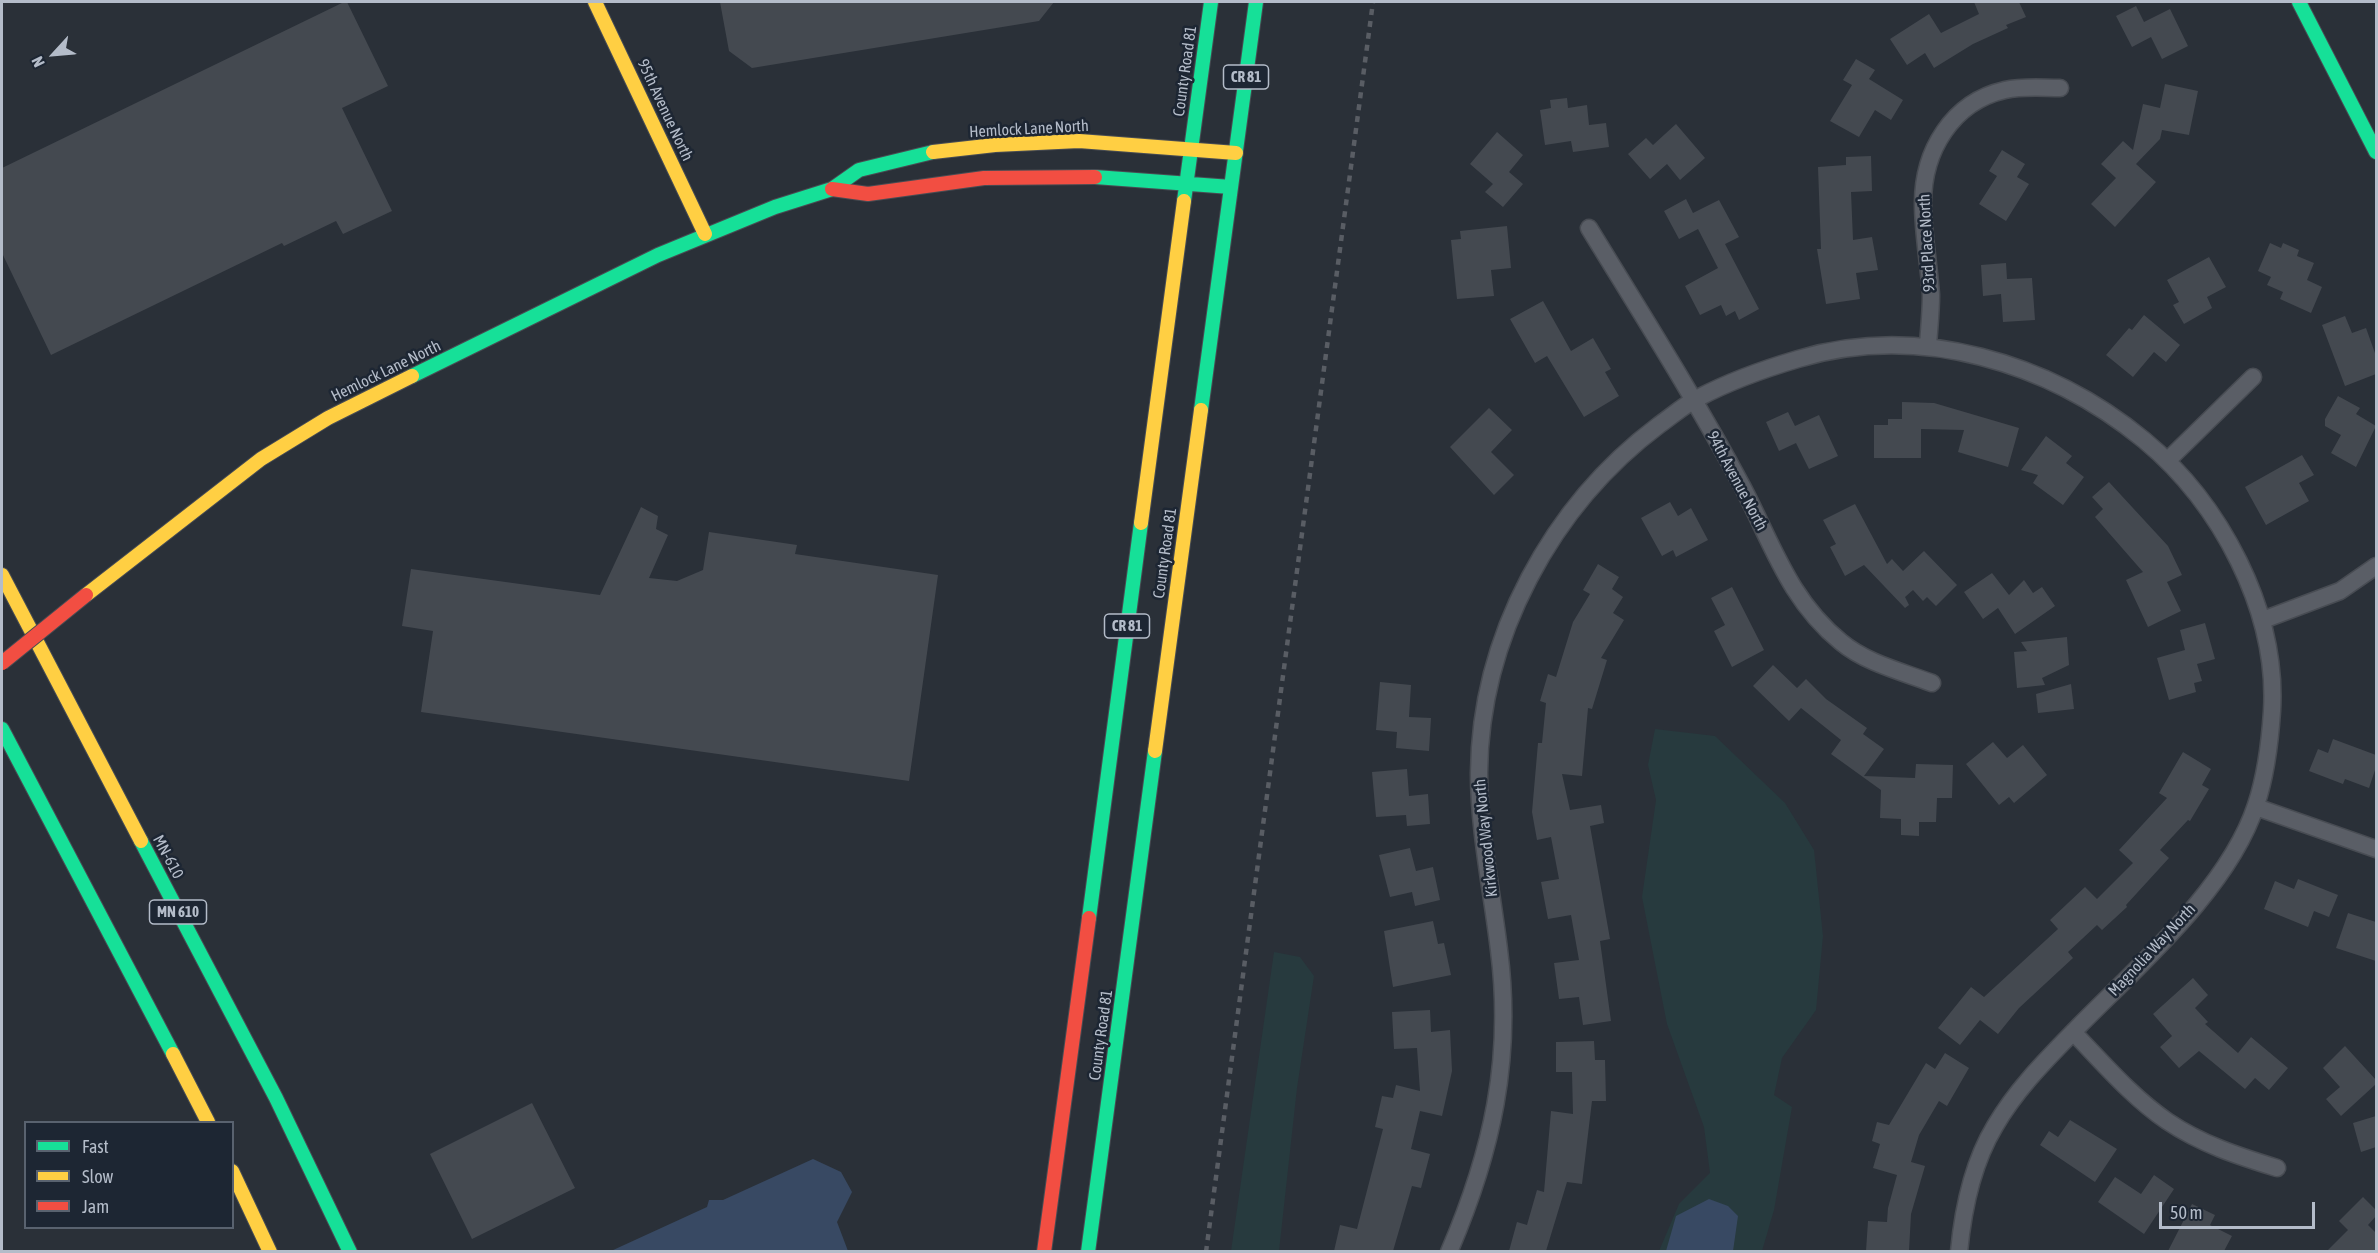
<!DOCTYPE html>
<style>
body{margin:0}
#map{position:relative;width:2378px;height:1253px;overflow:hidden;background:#2a3038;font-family:"Asap Condensed",sans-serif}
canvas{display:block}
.frame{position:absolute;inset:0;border:3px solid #b4bcc9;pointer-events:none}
.legend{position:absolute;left:24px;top:1121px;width:210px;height:108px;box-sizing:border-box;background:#1d2633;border:2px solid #59626f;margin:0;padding:8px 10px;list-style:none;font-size:18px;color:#b4bcc9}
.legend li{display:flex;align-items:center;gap:12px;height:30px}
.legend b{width:30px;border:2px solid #59626f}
.north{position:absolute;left:24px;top:24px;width:60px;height:60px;-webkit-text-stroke:4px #1d2633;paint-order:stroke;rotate:244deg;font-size:16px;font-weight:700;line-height:24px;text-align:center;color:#b4bcc9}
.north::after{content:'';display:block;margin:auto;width:21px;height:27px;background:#b4bcc9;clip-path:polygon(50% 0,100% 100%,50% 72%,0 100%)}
.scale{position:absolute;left:2159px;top:1202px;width:156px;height:27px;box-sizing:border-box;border:3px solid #b4bcc9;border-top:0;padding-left:8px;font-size:18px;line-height:21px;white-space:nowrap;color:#b4bcc9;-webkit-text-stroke:4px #1d2633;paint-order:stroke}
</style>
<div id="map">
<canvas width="2378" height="1253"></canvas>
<div class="frame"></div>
<ul class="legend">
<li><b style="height:8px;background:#16e098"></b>Fast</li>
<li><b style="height:8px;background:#ffcf43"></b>Slow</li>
<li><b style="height:8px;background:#f24e42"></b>Jam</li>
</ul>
<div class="north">N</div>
<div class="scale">50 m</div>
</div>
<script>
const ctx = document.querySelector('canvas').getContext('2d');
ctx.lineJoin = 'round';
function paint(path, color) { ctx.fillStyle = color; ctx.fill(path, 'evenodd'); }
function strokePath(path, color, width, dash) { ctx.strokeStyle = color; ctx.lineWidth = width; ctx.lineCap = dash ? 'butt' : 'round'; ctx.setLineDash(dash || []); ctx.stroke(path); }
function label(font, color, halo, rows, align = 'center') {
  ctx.font = font + ' "Asap Condensed",sans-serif'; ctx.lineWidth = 5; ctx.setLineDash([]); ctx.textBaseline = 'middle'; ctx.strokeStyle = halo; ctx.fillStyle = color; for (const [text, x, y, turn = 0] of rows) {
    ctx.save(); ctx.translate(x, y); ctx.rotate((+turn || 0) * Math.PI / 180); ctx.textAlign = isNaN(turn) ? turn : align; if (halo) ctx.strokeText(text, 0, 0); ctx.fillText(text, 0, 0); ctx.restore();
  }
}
const green = new Path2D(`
 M1655,729L1715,736L1785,803L1814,850L1823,936L1816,1010L1782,1058L1774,1095L1792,1107L1774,1210L1762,1251H1659L1679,1204L1710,1173L1704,1127L1667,1024L1642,897L1656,800L1648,765Z
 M1274,952L1300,957L1314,976L1297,1088L1279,1251H1231Z`);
const water = new Path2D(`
 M813,1159L841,1172L852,1192L837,1222L848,1251H611L707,1207L709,1200H723Z
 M1709,1199L1728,1206L1738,1216L1733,1251H1666L1676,1216Z`);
const building = new Path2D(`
 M344,2H347L388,86L342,108L392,211L343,234L336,221L284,246L282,243L51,355L2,253V168Z
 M720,2H1054L1039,21L752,68L729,51Z
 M1974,2H2019L2026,17L2006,25L2008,28L1973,44L1934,68L1925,53L1907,65L1890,39L1929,14L1941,33L1979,14Z
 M2136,6L2144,22L2170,9L2188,46L2162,59L2151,37L2132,47L2116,16Z
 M1856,59L1875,70L1869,79L1903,100L1891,120L1875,110L1859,137L1830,121L1852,85L1843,80Z
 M2165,84L2198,91L2189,135L2162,130L2160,139L2136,164L2156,182L2115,227L2091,204L2116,178L2101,164L2123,141L2133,150L2143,104L2160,108Z
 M1567,98L1568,108L1587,105L1589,125L1606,123L1609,147L1573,152L1571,141L1545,145L1540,110L1551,108L1550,100Z
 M1676,124L1705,158L1680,180L1667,164L1650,179L1628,154L1646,138L1653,145Z
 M1497,132L1523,155L1509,172L1523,184L1503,207L1485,192L1493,184L1470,164Z
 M2002,150L2025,164L2017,177L2029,184L2006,221L1979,204L1997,176L1989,171Z
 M1871,156L1872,191L1851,192L1853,240L1872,237L1878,270L1856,273L1860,299L1826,304L1817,249H1821L1818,167L1846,165V157Z
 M1686,199L1693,213L1719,200L1739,237L1725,244L1759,309L1739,320L1735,311L1726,316L1721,305L1700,315L1685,286L1718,268L1698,229L1679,239L1664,211Z
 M1507,226L1511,268L1491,270L1494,296L1457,299L1451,240L1461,239L1460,231Z
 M2270,243L2281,248L2283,243L2299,250L2297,256L2314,263L2307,280L2322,287L2311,313L2280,299L2283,292L2267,285L2271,277L2258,271Z
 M2209,257L2226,287L2207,297L2212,308L2184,324L2173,305L2179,302L2167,280Z
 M2006,263L2007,279L2032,278L2035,320L2003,322L2001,294L1983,296L1981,265Z
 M1543,301L1571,351L1593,338L1611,369L1605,372L1619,396L1584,417L1547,356L1535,363L1510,319Z
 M2144,315L2180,345L2166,362L2154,352L2133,377L2106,355L2129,328L2132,330Z
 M2345,316L2352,333L2366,328L2376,356V374L2345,386L2322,325Z
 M2338,396L2360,408L2356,414L2376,426L2356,467L2331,453L2341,435L2325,426V419Z
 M1902,402L1934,403L2019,428L2008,467L1958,452L1964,430L1921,429V458H1874V425H1888V419H1902Z
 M1489,408L1512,430L1491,452L1514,475L1494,495L1450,447Z
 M1788,412L1795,426L1819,415L1838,456L1809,469L1796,443L1779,451L1766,422Z
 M2046,436L2072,456L2066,463L2084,477L2063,505L2033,483L2038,475L2021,470Z
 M2302,455L2314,475L2299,483L2309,501L2266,525L2245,487Z
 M2109,482L2168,546L2182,575L2167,582L2181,611L2148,627L2126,580L2143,572L2095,517L2103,509L2092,497Z
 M1670,502L1678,516L1691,508L1708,540L1676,557L1673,550L1662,556L1641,518Z
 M1855,504L1887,564L1892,559L1903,571L1924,551L1957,585L1936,606L1927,597L1923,601L1913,590L1905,597L1909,605L1905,608L1864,565L1845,576L1830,547L1836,544L1823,520Z
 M641,507L658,516L656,529L668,535L649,578L677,581L703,570L709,532L797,545L795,554L938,575L909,781L421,712L433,631L402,626L411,569L600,595Z
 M1598,564L1619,577L1612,589L1623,597L1613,613L1624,620L1601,658L1607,660L1592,709L1588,708L1582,776L1562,774L1570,810L1601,805L1604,823L1590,826L1610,939L1600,941L1611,1021L1583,1025L1579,997L1559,999L1554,963L1579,960L1571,915L1548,919L1541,882L1559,879L1551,837L1537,840L1532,812L1538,743H1542L1546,703L1540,701L1548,674L1556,677L1573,622L1590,594L1583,590Z
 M1992,573L2009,595L2024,580L2033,593L2042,587L2055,606L2015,634L1998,608L1983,619L1964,592Z
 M1732,587L1764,650L1732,667L1714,631L1725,625L1711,598Z
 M2205,623L2215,659L2197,664L2202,681L2194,683L2196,692L2169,700L2157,658L2185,650L2180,630Z
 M2067,637L2069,665L2042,678L2045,685L2017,688L2014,652L2027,651L2021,642Z
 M1773,665L1797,688L1806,679L1826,699L1867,728L1863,734L1884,749L1864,776L1915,778L1916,764L1953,765L1952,798H1937L1936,822H1919V836L1901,835V819L1880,818L1881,790L1831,754L1841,740L1801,708L1789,721L1753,686Z
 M1380,682L1411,685L1409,717L1431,718L1429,751L1396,748L1397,732L1376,730Z
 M2071,684L2074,709L2038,713L2036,694Z
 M2333,739L2376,755V767L2369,788L2345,779L2343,784L2309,771L2318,749L2328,753Z
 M1993,742L2007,758L2023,745L2047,775L2014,803L2009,797L1999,805L1966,764Z
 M2183,752L2211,769L2202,785L2209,789L2190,821L2188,820L2160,850L2169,858L2126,905L2127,907L2102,930L2097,925L2068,952L2073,958L2019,1008L1998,1034L1980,1020L1960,1045L1938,1028L1971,987L1984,997L2058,929L2050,920L2085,887L2097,899L2133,863L2119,850L2167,798L2159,793Z
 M1407,769L1409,796L1428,794L1430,824L1407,826L1406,815L1376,817L1372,772Z
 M1410,848L1416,871L1433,867L1440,900L1415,906L1412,892L1390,897L1379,855Z
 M2298,879L2338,895L2329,917L2314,911L2308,927L2264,909L2275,881L2294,889Z
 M2348,913L2376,922V961L2336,948Z
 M1433,921L1438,944L1444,943L1451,975L1393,987L1384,931Z
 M2193,978L2208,995L2195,1008L2208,1022L2205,1024L2238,1053L2251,1037L2288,1068L2269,1090L2255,1078L2245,1089L2199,1051L2179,1068L2160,1047L2172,1036L2153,1014Z
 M1430,1010L1431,1032L1450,1030L1452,1071L1442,1116L1420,1111L1411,1149L1430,1154L1421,1188L1412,1186L1393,1251H1334L1340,1225L1357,1229L1383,1129L1375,1127L1382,1096L1393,1098L1396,1085L1420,1091L1417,1048L1394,1049L1392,1012Z
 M1594,1041L1595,1060H1605L1606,1101H1592L1582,1184L1567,1182L1546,1251H1509L1517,1222L1527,1225L1537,1190L1544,1192L1551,1111L1573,1114L1572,1072H1556V1042Z
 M2345,1046L2376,1080V1084L2341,1116L2326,1099L2340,1087L2323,1068Z
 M1945,1053L1969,1068L1947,1106L1939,1101L1919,1135L1911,1162L1925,1166L1911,1214L1909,1251H1866L1868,1221L1887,1222L1888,1208L1897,1175L1873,1168L1880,1144L1872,1141L1877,1122L1889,1125L1926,1063L1935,1069Z
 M532,1103L575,1188L472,1239L430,1154Z
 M2376,1116V1147L2361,1152L2353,1123Z
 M2070,1120L2117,1149L2095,1182L2040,1145L2049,1131L2058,1137Z
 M2154,1175L2174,1189L2144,1234L2098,1202L2115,1177L2141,1194Z
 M2363,1197L2376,1210V1216L2368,1225L2376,1233V1251H2327L2348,1230L2339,1221Z
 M2192,1204L2215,1215L2210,1225L2232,1236L2224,1251H2168Z`);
const street = new Path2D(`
 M1589,228C1641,313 1695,398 1742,486C1772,543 1789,600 1841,642C1866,663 1903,672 1932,683
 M1928,346C1929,329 1931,312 1931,295C1929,265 1923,234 1923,203C1923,151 1952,102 2005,90C2023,86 2042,88 2060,88
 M2168,460L2253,377
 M2263,620L2340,591L2376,566
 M2256,807L2376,849
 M2073,1032C2103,1063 2132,1097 2167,1121C2201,1144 2238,1156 2277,1168
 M1449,1252C1492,1152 1513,1059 1499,950C1492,891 1479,832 1479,773C1480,637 1552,505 1659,425C1672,416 1684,405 1698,398C1730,381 1764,369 1798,359C1919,323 2049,362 2144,440C2220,503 2278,610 2272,711C2270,742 2266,775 2256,805C2229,888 2139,965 2079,1026C2048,1058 2017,1088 1995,1126C1972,1164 1963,1209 1959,1252`);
const fast = new Path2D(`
 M2299,2L2376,152
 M1095,177L1231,187
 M1184,201L1211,2
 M412,376L658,255L775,207L832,189L859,170L933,152
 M1201,410L1256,2
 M2,729L173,1054
 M141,841L276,1098L350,1252
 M1089,918L1141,523
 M1088,1252L1155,751`);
const slow = new Path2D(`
 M595,2L705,234
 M933,152L995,145L1079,141L1236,153
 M1141,523L1184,201
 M2,575L141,841
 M86,595L261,459L328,418L412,376
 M1155,751L1201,410
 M173,1054L208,1122
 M232,1171L270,1252`);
const jam = new Path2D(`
 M832,189L868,194L984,178L1095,177
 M1044,1252L1089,918`);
const rail = new Path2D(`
 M1206,1252L1373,2`);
const jamBridge = new Path2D(`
 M2,663L86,595`);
const shields = [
 [1246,77,45],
 [1127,626,45],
 [178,912,57]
];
const shieldNames = [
 ["CR 81",1246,77],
 ["CR 81",1127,626],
 ["MN 610",178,912]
];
const streetNames = [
 ["County Road 81",1185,71,-82],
 ["95th Avenue North",665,110,65],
 ["Hemlock Lane North",1029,129,-3],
 ["93rd Place North",1927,243,-93],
 ["Hemlock Lane North",386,371,-26],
 ["94th Avenue North",1737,481,62],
 ["County Road 81",1165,553,-82],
 ["Kirkwood Way North",1486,838,-96],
 ["MN-610",168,857,62],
 ["Magnolia Way North",2152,950,-47],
 ["County Road 81",1101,1035,-82]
];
paint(green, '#273a3e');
paint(water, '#384963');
paint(building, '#444950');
strokePath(street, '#484c53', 19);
strokePath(fast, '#484c53', 16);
strokePath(slow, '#484c53', 16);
strokePath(jam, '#484c53', 16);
strokePath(street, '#5a5e66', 16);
strokePath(fast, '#16e098', 14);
strokePath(slow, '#ffcf43', 14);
strokePath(jam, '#f24e42', 14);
strokePath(rail, '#595d64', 4.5, [6, 6]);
strokePath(jamBridge, '#484c53', 16, []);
strokePath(jamBridge, '#f24e42', 14);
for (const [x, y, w] of shields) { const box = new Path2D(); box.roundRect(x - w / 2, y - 12, w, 24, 4.5); ctx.fillStyle = '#1d2633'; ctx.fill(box); strokePath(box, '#b4bcc9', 1.5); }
label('bold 15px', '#b4bcc9', null, shieldNames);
label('16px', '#b4bcc9', '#1d2633', streetNames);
</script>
